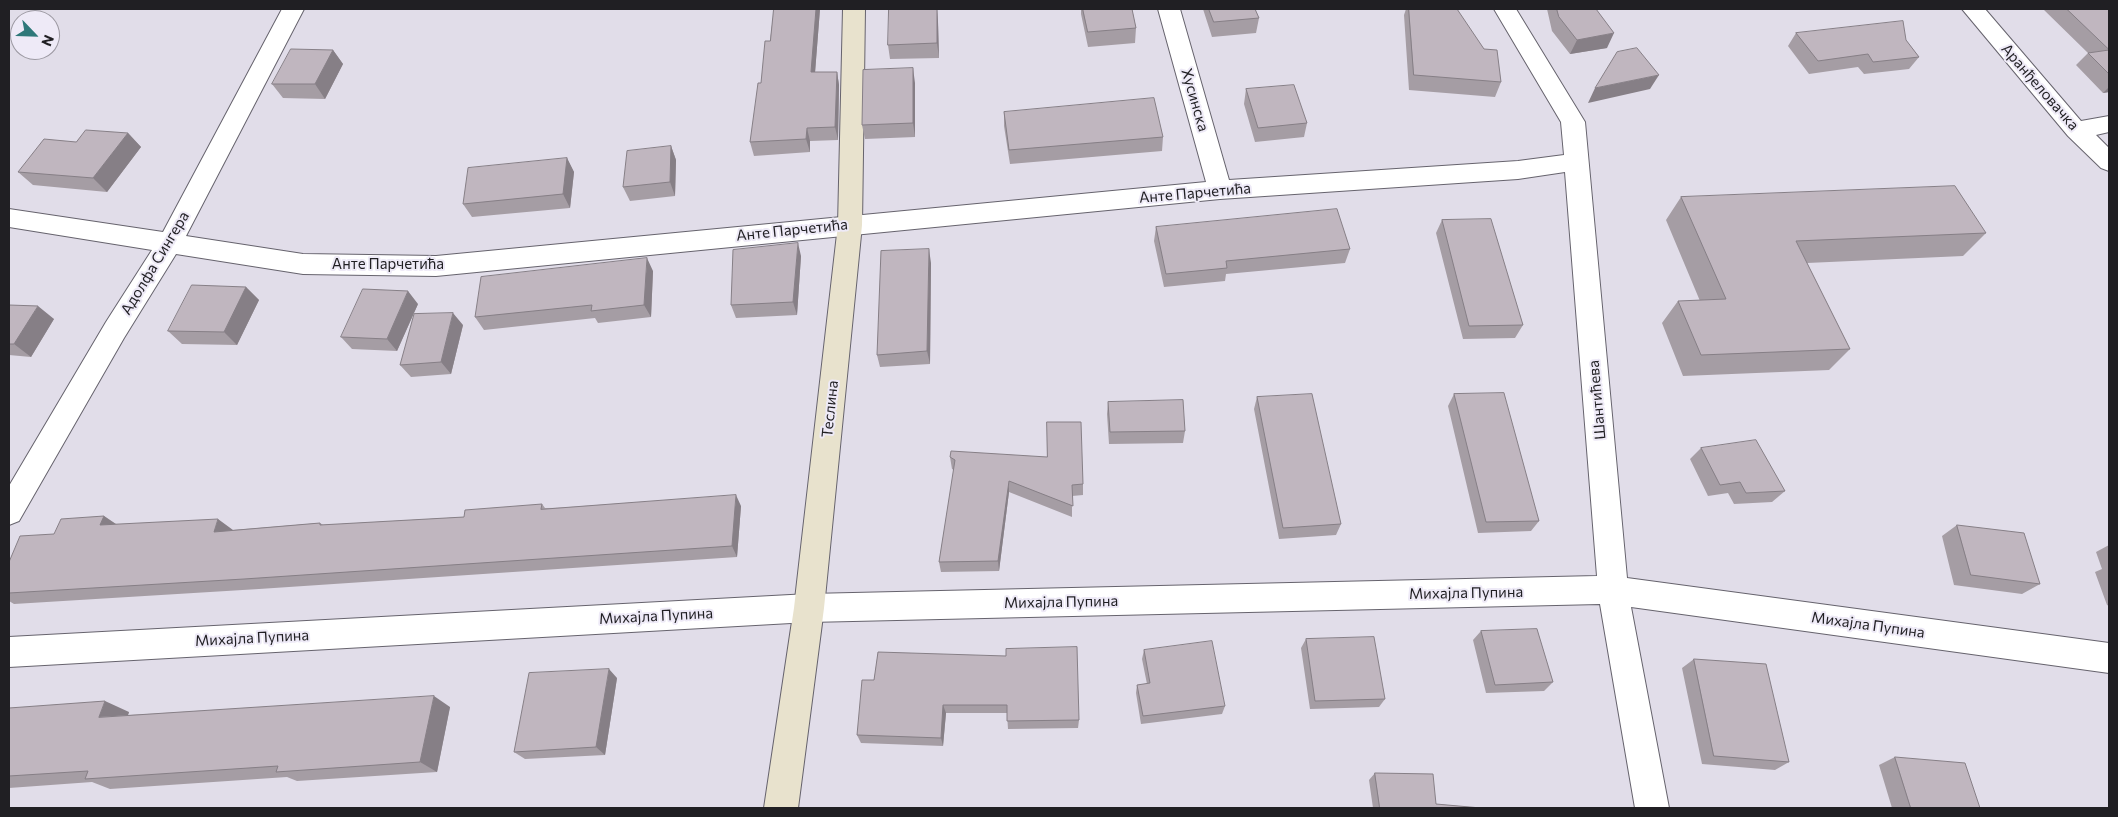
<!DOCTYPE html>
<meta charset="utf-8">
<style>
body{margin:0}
#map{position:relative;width:2118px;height:817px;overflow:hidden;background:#e1dde9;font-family:Commissioner,sans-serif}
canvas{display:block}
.frame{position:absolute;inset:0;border:10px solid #201f23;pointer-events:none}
.north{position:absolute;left:10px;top:10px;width:50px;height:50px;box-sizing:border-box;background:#eeeaf7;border:1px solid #9c99a2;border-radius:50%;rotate:114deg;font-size:14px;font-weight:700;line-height:20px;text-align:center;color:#201f23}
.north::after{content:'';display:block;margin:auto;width:18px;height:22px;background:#2e7879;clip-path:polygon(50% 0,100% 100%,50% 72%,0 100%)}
</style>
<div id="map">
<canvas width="2118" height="817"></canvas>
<div class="frame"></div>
<div class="north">N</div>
</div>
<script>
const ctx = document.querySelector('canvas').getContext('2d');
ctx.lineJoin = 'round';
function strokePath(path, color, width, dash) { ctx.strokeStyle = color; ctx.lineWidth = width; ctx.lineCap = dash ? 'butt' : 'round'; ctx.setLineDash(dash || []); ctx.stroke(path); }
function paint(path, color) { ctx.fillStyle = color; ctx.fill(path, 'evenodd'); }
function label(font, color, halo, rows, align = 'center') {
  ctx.font = font + ' Commissioner,sans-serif'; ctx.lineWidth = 4; ctx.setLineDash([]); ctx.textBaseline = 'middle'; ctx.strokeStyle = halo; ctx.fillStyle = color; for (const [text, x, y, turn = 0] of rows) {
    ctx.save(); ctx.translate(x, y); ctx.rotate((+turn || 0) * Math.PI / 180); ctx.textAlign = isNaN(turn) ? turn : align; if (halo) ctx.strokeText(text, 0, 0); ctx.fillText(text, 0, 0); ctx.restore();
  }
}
const street = new Path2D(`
 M282,9H304L186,236L303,254L436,256L1206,182L1158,9H1180L1229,180L1518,161L1564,155L1561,122L1494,9H1516L1585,122L1627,578L2109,643V673L1631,607L1669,808H1635L1600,604L809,622L9,667V637L809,594L1597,576L1565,172L1518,179L1220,199L436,276L303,274L176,254L124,338L19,521L9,525V486L106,322L152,250L9,227V209L163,232Z
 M1962,9H1985L2081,121L2109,116V132L2096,135L2109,148V171L2101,168L2068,136Z`);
const secondary = new Path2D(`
 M843,9H865L862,225L824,608L798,808H764L794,608L838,225Z`);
const wall = new Path2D(`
 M774,9H820L815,72H837L839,85L838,140L810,141V152L754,156L750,142L761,83L770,41Z
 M937,9L938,22L939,58L890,59L888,45Z
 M1081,9H1132L1136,28L1135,43L1088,47L1081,14Z
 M1203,9H1255L1259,18L1256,33L1212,37Z
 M1406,9H1457L1501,82L1495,97L1409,90L1404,15Z
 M1547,9H1596L1607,48L1570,54L1552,31Z
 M2043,9H2109V92L2103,93L2076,65L2088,53Z
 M1796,33L1906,40L1919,57L1909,69L1864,74L1858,67L1809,74L1788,46Z
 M333,50L343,64L325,99L283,98L272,84Z
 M915,83V137L865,139L862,125Z
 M1246,89L1307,123L1304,137L1255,142L1244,104Z
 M1004,112L1163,137L1162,151L1010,164L1004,126Z
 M128,133L141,147L107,192L33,185L18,172L76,142Z
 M671,146L676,160L675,196L630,201L623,187Z
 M567,158L574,172L570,208L472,217L463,204Z
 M1681,197L1986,233L1963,256L1807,263L1850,349L1829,370L1683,376L1662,323L1678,301H1700L1666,220Z
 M1442,220L1523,325L1515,338L1463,339L1436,233Z
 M1156,227L1350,249L1345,263L1226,274L1225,281L1164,287L1154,241Z
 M801,256L797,315L736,318L731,305Z
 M931,263L930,364L880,367L877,355Z
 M653,271L651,317L598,323L595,318L484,330L475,317Z
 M246,287L259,300L237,345L182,344L168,331Z
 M418,304L397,351L352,349L341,337Z
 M9,305L54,319L31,357L9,355Z
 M463,325L451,374L411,377L400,365Z
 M1454,394L1539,521L1531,531L1478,533L1448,406Z
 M1257,397L1341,524L1336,535L1279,539L1254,409Z
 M1108,402L1185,431L1183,443L1109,444L1107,414Z
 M1701,448L1785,491L1772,502L1734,504L1728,493L1708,496L1690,459Z
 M950,457H1047L1083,484V495L1072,496V517L1009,492L999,571L941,572L939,562L954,470L952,469Z
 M542,504L545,508L741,506L737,557L259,589L14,604L9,601V562L104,516L116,524L233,530L320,523L323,525L464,517Z
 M1957,525L2040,584L2022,594L1954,585L1942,536Z
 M2109,545V606L2107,605L2095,572L2102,569L2096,552Z
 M1481,631L1553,682L1544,691L1486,693L1473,640Z
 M1306,639L1385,699L1379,707L1310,709L1301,648Z
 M1144,650L1225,706L1222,714L1141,724L1136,693L1137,685L1147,684L1142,659Z
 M878,652L1079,720L1078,728L1008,729L1007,713H946L943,746L861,743L857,735L874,680Z
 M1694,659L1789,762L1775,770L1702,764L1682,668Z
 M617,678L605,755L525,759L514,752Z
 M450,707L437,772L297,781L287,777L110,789L92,782L9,788V708L129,712L128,715Z
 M1895,757L1980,808H1892L1879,765Z
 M1375,773L1436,804L1481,808H1373L1369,780Z`);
const shadedWall = new Path2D(`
 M816,9H820L814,86L811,72Z
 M937,9L938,22L939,58L937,43Z
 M1614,33L1607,48L1570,54L1577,40Z
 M333,50L343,64L325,99L315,84Z
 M913,68L915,83V137L913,123Z
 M837,72L839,85L838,140L835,127Z
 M1659,75L1650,89L1588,103L1595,88Z
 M2109,87V92L2103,93Z
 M807,128L810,141V152L806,139Z
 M128,133L141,147L107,192L93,178Z
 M671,146L676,160L675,196L670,182Z
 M567,158L574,172L570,208L563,194Z
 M798,243L801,256L797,315L793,302Z
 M929,249L931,263L930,364L927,351Z
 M647,258L653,271L651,317L644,305Z
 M246,287L259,300L237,345L224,332Z
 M408,291L418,304L397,351L387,339Z
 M38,306L54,319L31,357L14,344Z
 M453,313L463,325L451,374L441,362Z
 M1009,481V492L999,571L998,561Z
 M736,495L741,506L737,557L732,546Z
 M104,516L120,527L100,525Z
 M218,519L233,530L229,543L214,532Z
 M609,669L617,678L605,755L596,747Z
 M434,696L450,707L437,772L420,762Z
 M105,701L129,712L124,727L99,717Z
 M943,705L946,713L943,746L941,738Z`);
const building = new Path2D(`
 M774,9H816L811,72H837L835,127L807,128L806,139L750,142L758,83H761L765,41H770Z
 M889,9H937V43L888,45Z
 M1083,9H1132L1136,28L1088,32Z
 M1209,9H1255L1259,18L1214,22Z
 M1409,9H1457L1484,49L1497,50L1501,82L1414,75Z
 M1557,9H1596L1614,33L1577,40L1559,17Z
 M2067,9H2109V74L2088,53L2109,50Z
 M1903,21L1906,40L1919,57L1873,62L1868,54L1818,61L1796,33Z
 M1637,48L1659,75L1595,88L1617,52Z
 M291,49L333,50L315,84H272Z
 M913,68V123L862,125L863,70Z
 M1294,85L1307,123L1258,128L1246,89Z
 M1154,98L1163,137L1009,150L1004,112Z
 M86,130L128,133L93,178L18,172L44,139L76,142Z
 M671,146L670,182L623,187L627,151Z
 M567,158L563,194L463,204L468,168Z
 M1955,186L1986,233L1796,241L1850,349L1701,355L1678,301L1726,299L1681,197Z
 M1337,209L1350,249L1226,261L1227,268L1166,274L1156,227Z
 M1491,219L1523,325L1469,326L1442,220Z
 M798,243L793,302L731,305L733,250Z
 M929,249L927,351L877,355L881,251Z
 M647,258L644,305L591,311L592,305L475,317L481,277Z
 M192,285L246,287L224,332L168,331Z
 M363,289L408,291L387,339L341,337Z
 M9,305L38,306L14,344H9Z
 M453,313L441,362L400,365L414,314Z
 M1504,393L1539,521L1486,522L1454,394Z
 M1312,394L1341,524L1283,528L1257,397Z
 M1183,400L1185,431L1110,432L1108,402Z
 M1047,422H1081L1083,484L1072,485L1073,506L1009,481L998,561L939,562L955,460L950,457L951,451L1047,457Z
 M1756,440L1785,491L1746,493L1740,482L1720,485L1701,448Z
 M736,495L732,546L244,579L9,593V562L20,536L54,534L61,519L104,516L100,525L218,519L214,532L320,523V525L464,517L465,510L542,504L541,509Z
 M1957,525L2024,533L2040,584L1971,575Z
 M1537,629L1553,682L1495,685L1481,631Z
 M1374,637L1385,699L1315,701L1306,639Z
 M1212,641L1225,706L1143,716L1137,685L1150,683L1144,650Z
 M1077,647L1079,720L1007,721V705H943L941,738L857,735L862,680H874L878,652L1006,656V649Z
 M1694,659L1766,664L1789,762L1714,756Z
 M609,669L596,747L514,752L529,673Z
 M434,696L420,762L276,772L278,766L85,779L88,771L9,776V708L105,701L99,717Z
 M1895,757L1965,763L1980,808H1911Z
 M1375,773L1433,774L1436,804L1481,808H1380Z`);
const streetNames = [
 ["Аранђеловачка",2040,87,49],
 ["Хусинска",1195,100,74],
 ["Анте Парчетића",1195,193,-5],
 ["Анте Парчетића",792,230,-6],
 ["Адолфа Сингера",155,263,-59],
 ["Анте Парчетића",388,264],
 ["Шантићева",1597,400,-95],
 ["Теслина",830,409,-84],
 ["Михајла Пупина",1466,593,-1],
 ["Михајла Пупина",1061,602,-1],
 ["Михајла Пупина",656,616,-3],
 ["Михајла Пупина",1868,625,8],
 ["Михајла Пупина",252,638,-3]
];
strokePath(street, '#66636d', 2);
strokePath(secondary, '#66636d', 2);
paint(street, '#fff');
paint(secondary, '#e8e2cd');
paint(wall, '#a59da4');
paint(shadedWall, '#867f86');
paint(building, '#c0b6bf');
strokePath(building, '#867f86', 1);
label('15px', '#201f23', '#eeeaf7', streetNames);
</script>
